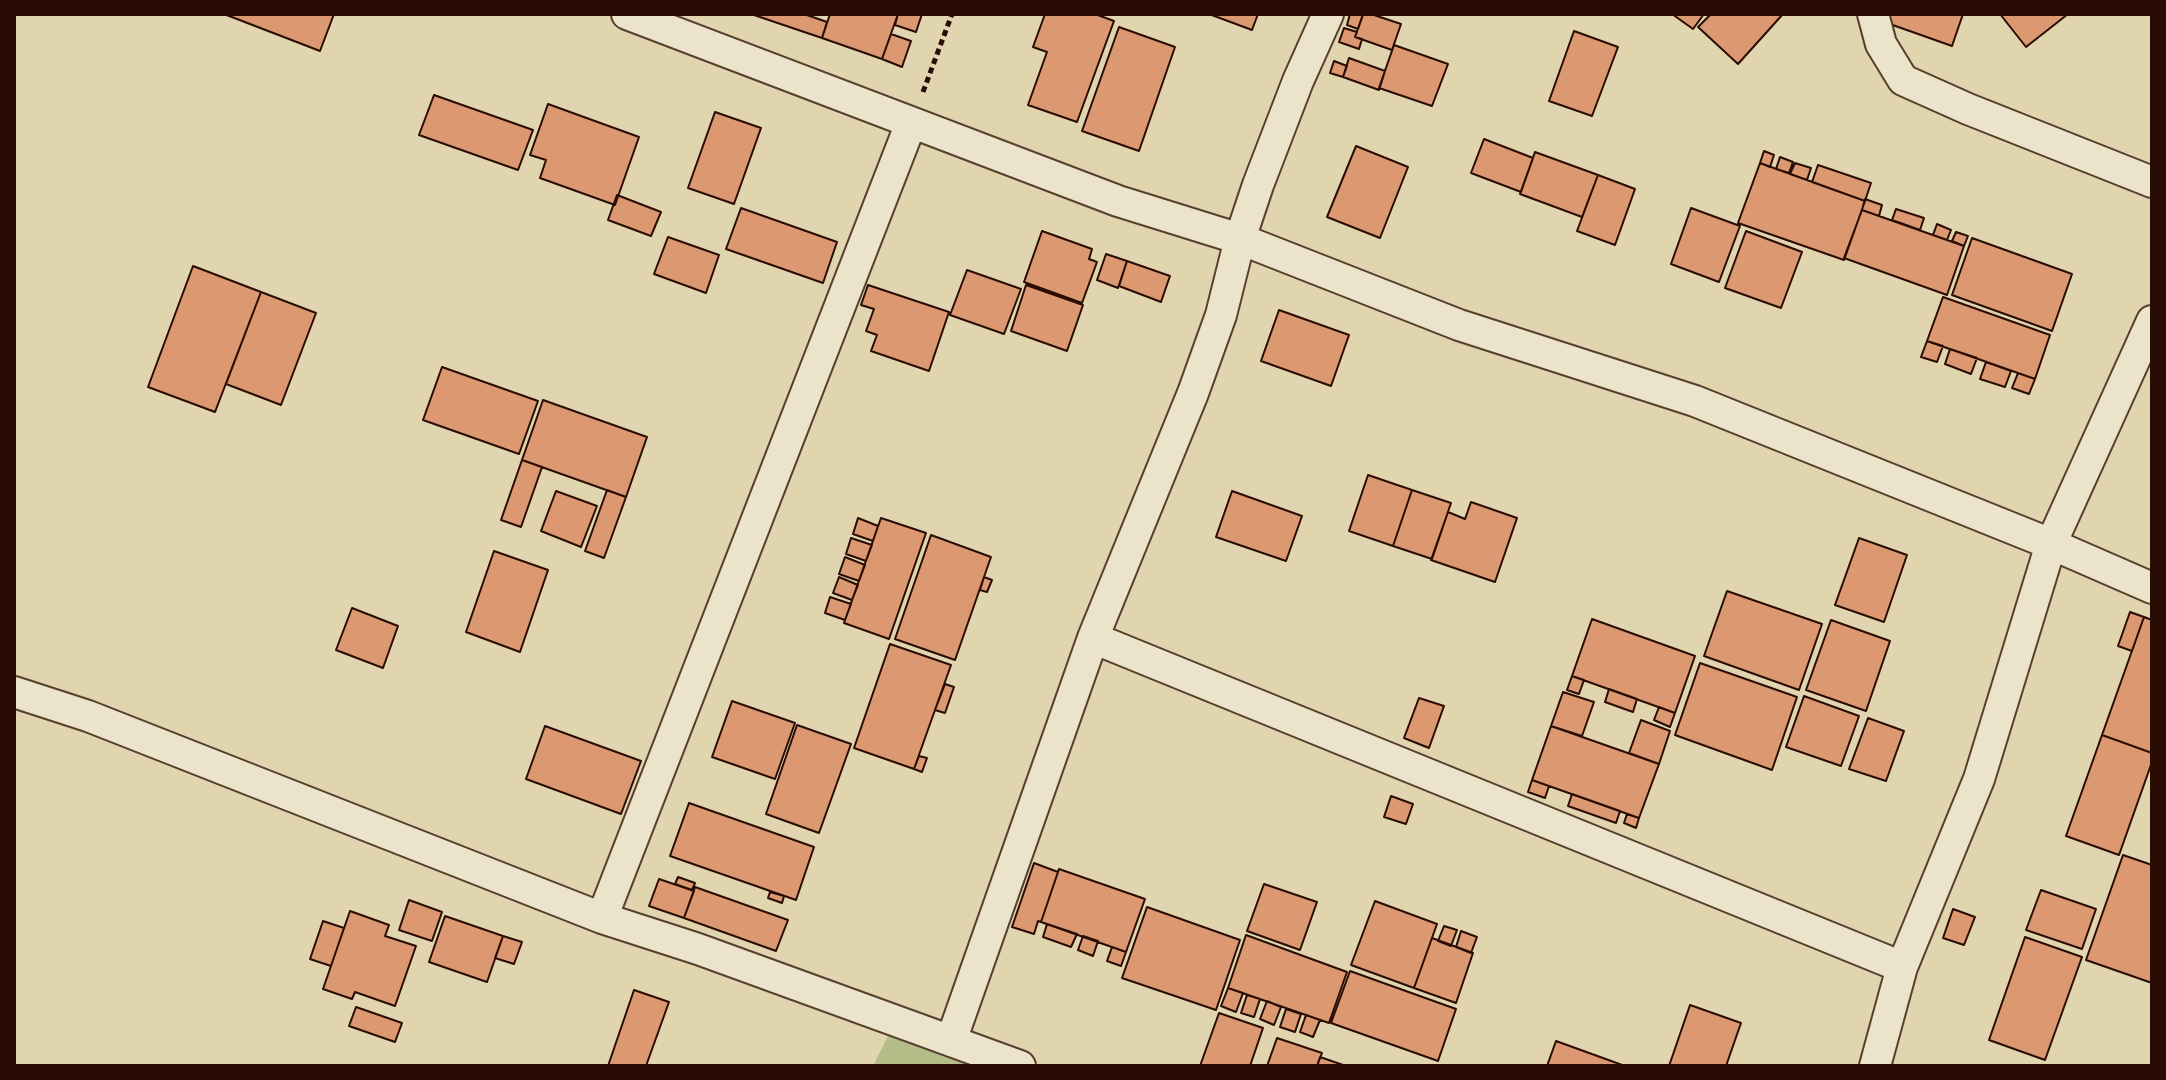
<!DOCTYPE html>
<style>
body{margin:0}
#map{position:relative;width:2166px;height:1080px;overflow:hidden;background:#e0d5af;font-family:"IM FELL English",serif}
canvas{display:block}
.frame{position:absolute;inset:0;border:16px solid #290d04;pointer-events:none}
</style>
<div id="map">
<canvas width="2166" height="1080"></canvas>
<div class="frame"></div>
</div>
<script>
const ctx = document.querySelector('canvas').getContext('2d');
ctx.lineJoin = 'round';
function paint(path, color) { ctx.fillStyle = color; ctx.fill(path, 'evenodd'); }
function strokePath(path, color, width, dash) { ctx.strokeStyle = color; ctx.lineWidth = width; ctx.lineCap = dash ? 'butt' : 'round'; ctx.setLineDash(dash || []); ctx.stroke(path); }
const green = new Path2D(`
 M892,1028L994,1066H873Z`);
const building = new Path2D(`
 M224,14H334L320,51Z
 M751,14H804L827,22L822,38Z
 M830,14H898L882,59L822,38Z
 M898,14H922L916,32L895,25Z
 M1045,14H1095L1114,21L1077,122L1028,105L1047,52L1033,47Z
 M1209,14H1258L1252,30Z
 M1350,14L1363,15L1358,29L1347,25Z
 M1363,14H1371L1401,24L1392,50L1355,37Z
 M1672,14H1704L1693,29Z
 M1711,14H1783L1738,64L1698,27Z
 M1890,14H1963L1952,46L1887,23Z
 M2000,14H2068L2026,47Z
 M1119,27L1175,47L1139,151L1082,131Z
 M1344,28L1357,32L1355,37L1362,39L1359,49L1339,42Z
 M1574,31L1618,47L1592,116L1549,101Z
 M891,34L911,41L902,67L882,59Z
 M1394,45L1448,64L1432,106L1379,88Z
 M1349,58L1385,71L1379,90L1343,77Z
 M1334,61L1347,66L1343,77L1330,73Z
 M434,95L533,130L518,170L419,135Z
 M548,104L639,137L615,205L540,178L546,160L530,155Z
 M715,112L761,128L734,204L688,188Z
 M1484,139L1533,158L1521,192L1471,173Z
 M1356,146L1408,167L1380,238L1327,217Z
 M1764,151L1774,155L1770,167L1760,163Z
 M1535,152L1598,175L1582,217L1520,194Z
 M1780,157L1793,162L1789,173L1776,169Z
 M1760,163L1865,201L1844,260L1738,223Z
 M1795,163L1811,168L1807,180L1790,174Z
 M1818,165L1871,183L1865,201L1812,182Z
 M1598,175L1635,189L1615,245L1577,231Z
 M617,195L661,212L651,236L608,220Z
 M1865,199L1882,205L1879,216L1862,210Z
 M741,208L837,242L823,283L726,249Z
 M1691,208L1740,226L1719,282L1671,264Z
 M1896,209L1924,218L1920,230L1892,220Z
 M1862,210L1964,246L1947,295L1844,258Z
 M1937,224L1951,230L1947,240L1933,235Z
 M1042,231L1092,249L1089,259L1097,262L1082,303L1024,282Z
 M1746,231L1802,252L1781,308L1725,288Z
 M1956,232L1968,236L1964,246L1952,241Z
 M668,237L719,255L706,293L654,274Z
 M1972,238L2072,274L2052,331L1952,295Z
 M1106,254L1127,261L1118,288L1097,280Z
 M1127,261L1170,276L1161,302L1119,286Z
 M193,266L261,292L215,412L148,387Z
 M967,270L1021,289L1004,334L950,315Z
 M868,285L949,312L929,371L871,351L877,335L866,331L874,309L861,305Z
 M1026,285L1083,305L1067,351L1011,331Z
 M261,292L316,313L281,405L226,384Z
 M1943,297L2050,335L2035,379L1927,341Z
 M1279,310L1349,335L1331,386L1261,361Z
 M1927,341L1943,346L1937,362L1921,357Z
 M1950,349L1977,358L1971,374L1945,364Z
 M1986,362L2011,371L2005,387L1980,379Z
 M442,367L538,401L519,454L423,420Z
 M2018,373L2035,379L2029,394L2012,388Z
 M543,400L647,437L626,497L522,460Z
 M522,460L542,467L521,527L501,520Z
 M1368,475L1412,490L1393,546L1349,531Z
 M607,490L626,497L604,558L585,551Z
 M1412,490L1451,503L1432,559L1393,546Z
 M556,491L597,506L581,547L541,531Z
 M1232,491L1302,516L1286,561L1216,537Z
 M1471,502L1517,518L1495,582L1431,560L1448,512L1465,519Z
 M858,518L878,526L873,541L853,534Z
 M881,518L926,533L889,639L844,623Z
 M931,535L991,557L955,660L895,639Z
 M851,538L872,545L866,561L846,554Z
 M1859,538L1907,555L1884,622L1835,605Z
 M494,551L548,570L520,652L466,632Z
 M845,557L865,565L859,581L839,574Z
 M839,577L858,585L852,600L833,593Z
 M984,577L992,580L987,592L980,590Z
 M1727,591L1822,624L1799,690L1704,656Z
 M830,597L851,604L845,620L825,613Z
 M352,608L398,626L383,668L336,650Z
 M2130,612L2144,617L2132,651L2118,646Z
 M2144,617L2152,620V753L2102,735Z
 M1592,619L1695,656L1675,713L1572,676Z
 M1831,620L1890,641L1866,711L1806,690Z
 M890,644L951,665L914,769L854,748Z
 M1700,663L1797,697L1772,770L1675,735Z
 M1572,676L1584,680L1579,694L1567,690Z
 M945,684L954,687L945,713L935,710Z
 M1609,689L1637,699L1633,712L1605,702Z
 M1563,692L1594,702L1582,736L1551,726Z
 M1804,696L1859,716L1841,766L1786,747Z
 M1419,698L1444,706L1429,748L1404,738Z
 M732,701L795,723L775,779L712,757Z
 M1659,707L1675,713L1670,727L1654,720Z
 M1868,718L1904,731L1886,781L1849,769Z
 M1641,720L1670,731L1659,764L1629,753Z
 M797,725L851,744L819,833L766,814Z
 M545,726L641,761L621,814L526,779Z
 M1551,726L1659,764L1639,818L1532,780Z
 M2102,735L2152,753V762L2119,855L2066,836Z
 M919,756L927,758L922,772L914,769Z
 M1532,780L1549,786L1545,798L1528,792Z
 M1572,794L1620,811L1616,823L1568,806Z
 M1391,796L1413,804L1406,824L1384,817Z
 M689,803L814,847L796,900L670,856Z
 M1627,814L1639,818L1636,828L1624,823Z
 M2123,855L2152,865V983L2086,960Z
 M1034,863L1058,872L1041,922L1038,921L1034,934L1012,927Z
 M1059,869L1145,899L1126,952L1041,922Z
 M678,877L695,883L692,890L675,884Z
 M659,879L694,891L684,918L649,906Z
 M1264,884L1317,902L1300,950L1247,931Z
 M695,887L788,920L776,951L684,918Z
 M2041,890L2096,909L2082,949L2026,930Z
 M770,892L784,896L782,903L768,898Z
 M409,900L442,912L432,941L399,930Z
 M1375,901L1437,924L1414,988L1351,965Z
 M1147,907L1240,940L1216,1010L1122,978Z
 M1953,909L1975,917L1964,945L1943,938Z
 M350,911L389,925L385,936L416,946L395,1006L355,992L352,999L323,989Z
 M445,916L503,936L487,982L429,962Z
 M323,921L344,928L331,966L310,959Z
 M1047,924L1077,934L1071,947L1043,937Z
 M1444,926L1457,930L1451,946L1438,941Z
 M1461,931L1477,937L1471,953L1456,947Z
 M1246,935L1347,972L1329,1023L1228,988Z
 M503,936L522,942L514,964L495,958Z
 M1083,936L1098,941L1093,956L1078,950Z
 M2025,937L2082,957L2045,1060L1989,1040Z
 M1432,938L1473,953L1456,1003L1414,988Z
 M1112,947L1126,952L1121,966L1107,961Z
 M1350,971L1456,1009L1438,1061L1331,1023Z
 M1228,988L1243,993L1236,1012L1221,1006Z
 M634,990L669,1002L646,1066H608Z
 M1247,995L1260,999L1254,1017L1241,1013Z
 M1267,1001L1281,1007L1274,1025L1260,1019Z
 M1690,1005L1741,1023L1726,1066H1669Z
 M356,1007L402,1023L395,1042L349,1026Z
 M1286,1009L1301,1014L1295,1032L1280,1027Z
 M1219,1013L1263,1028L1250,1066H1200Z
 M1306,1015L1320,1020L1313,1037L1300,1032Z
 M1277,1038L1322,1053L1317,1066H1267Z
 M1556,1041L1625,1066H1547Z
 M1320,1057L1346,1066H1317Z`);
const path = new Path2D(`
 M923,92L952,14`);
const street = new Path2D(`
 M627,14L1118,201L1240,239L1459,325L1695,401L2051,544L2152,588
 M1873,14L1881,44L1903,80L1968,109L2152,182
 M1093,638L1902,967
 M14,692L88,716L602,918L698,949L1020,1066
 M602,918L911,123
 M951,1041L1093,638L1193,393L1221,315L1240,239L1258,185L1298,81L1328,14
 M1875,1066L1902,967L1979,779L2051,544L2152,321`);
paint(green, '#b5bd89');
paint(building, '#dc9871');
strokePath(building, '#290d04', 2);
strokePath(street, '#573f2f', 34);
strokePath(path, '#290d04', 5, [6, 4]);
strokePath(street, '#ebe4cb', 30);
</script>
